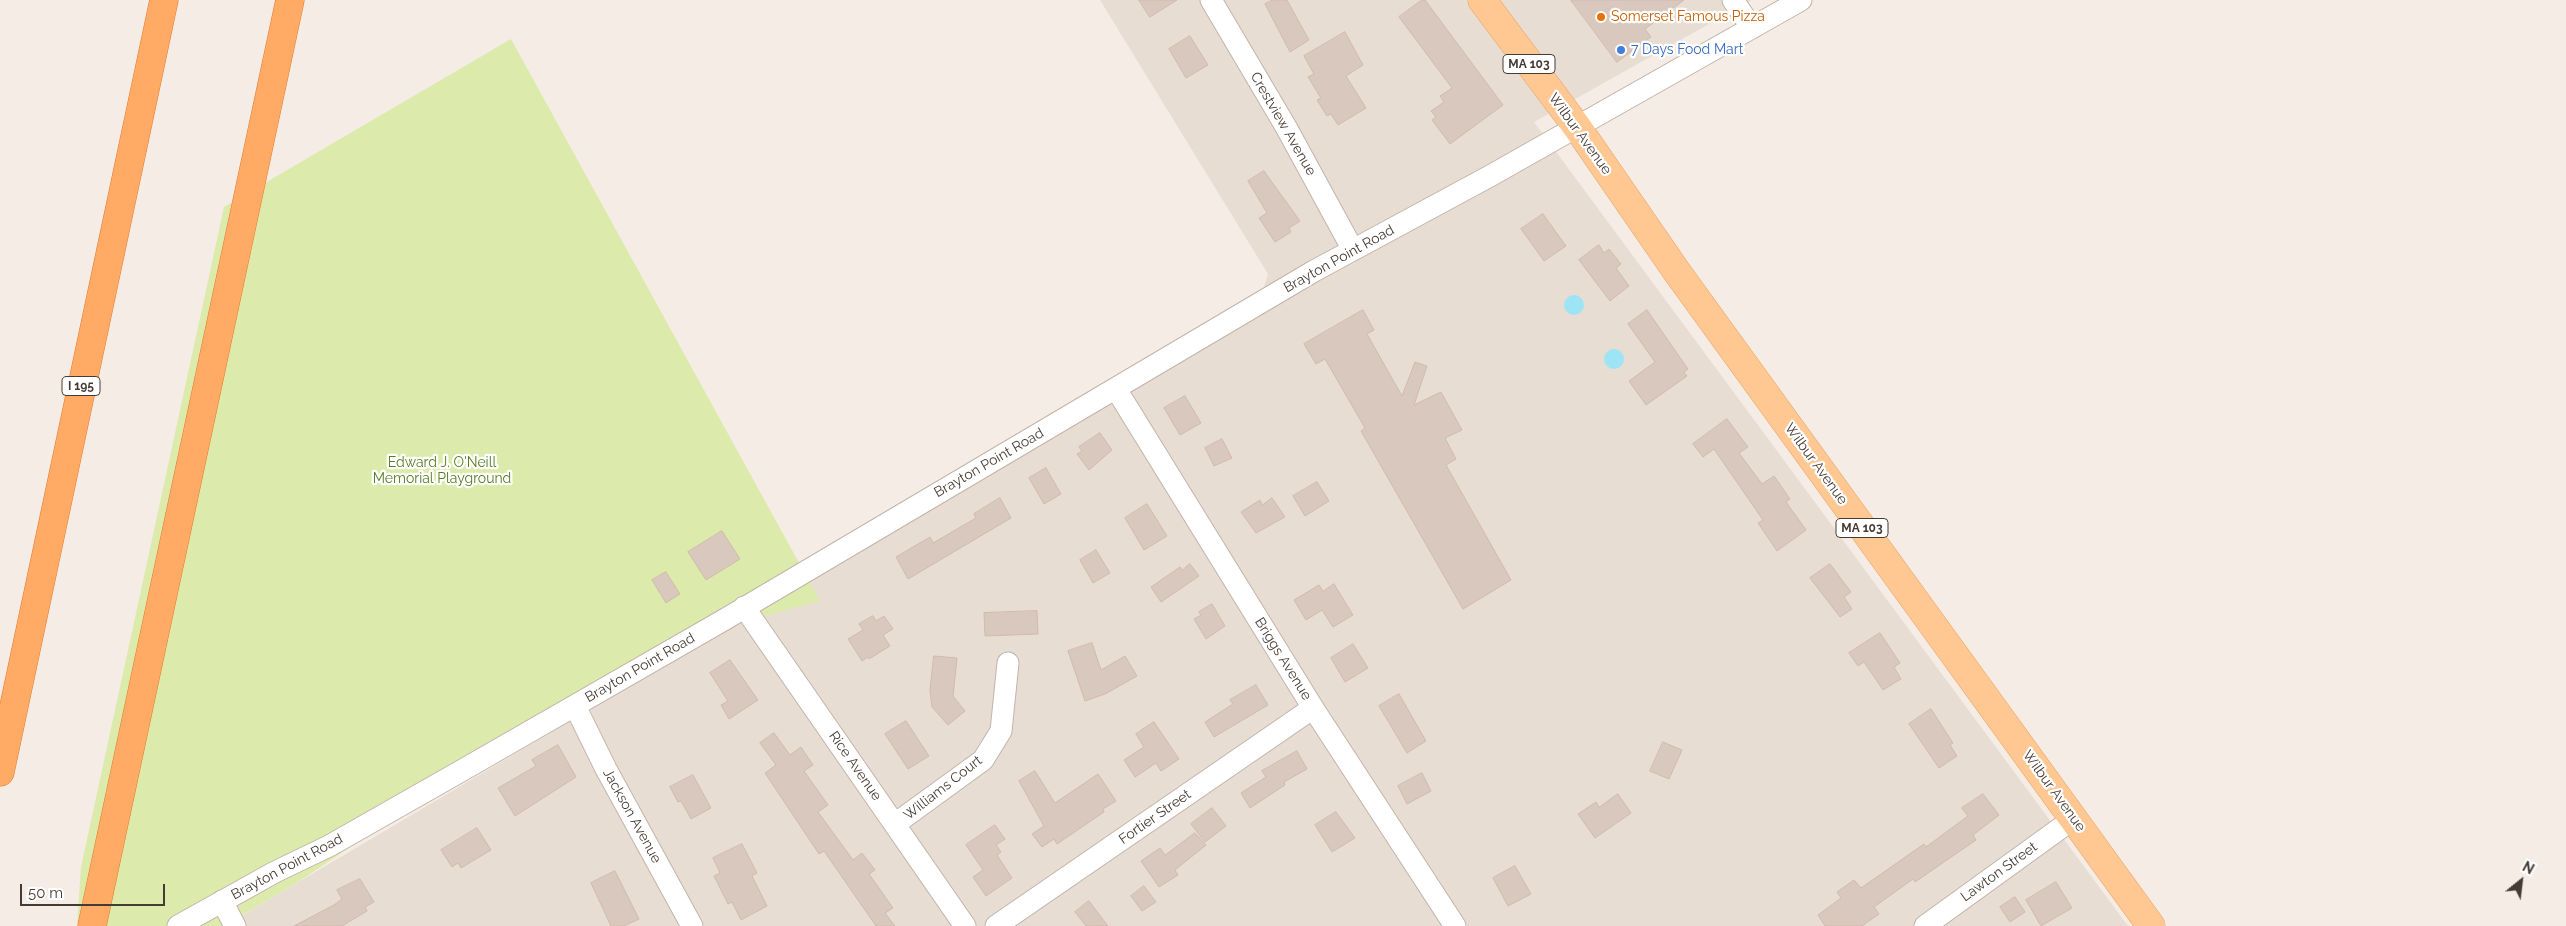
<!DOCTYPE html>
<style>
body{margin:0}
#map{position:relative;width:2566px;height:926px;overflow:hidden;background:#f4ece5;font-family:Raleway,sans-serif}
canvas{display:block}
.north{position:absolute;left:2496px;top:856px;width:50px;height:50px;-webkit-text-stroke:4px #fff;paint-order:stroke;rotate:29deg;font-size:14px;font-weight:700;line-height:20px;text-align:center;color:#463b34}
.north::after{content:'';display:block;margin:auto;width:18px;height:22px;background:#463b34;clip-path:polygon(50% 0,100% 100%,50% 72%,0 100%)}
.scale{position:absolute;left:20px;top:884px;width:145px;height:22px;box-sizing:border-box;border:2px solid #463b34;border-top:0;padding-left:6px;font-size:15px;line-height:18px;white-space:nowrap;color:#463b34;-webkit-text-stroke:4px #fff;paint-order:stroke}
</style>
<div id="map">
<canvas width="2566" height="926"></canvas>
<div class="north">N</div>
<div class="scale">50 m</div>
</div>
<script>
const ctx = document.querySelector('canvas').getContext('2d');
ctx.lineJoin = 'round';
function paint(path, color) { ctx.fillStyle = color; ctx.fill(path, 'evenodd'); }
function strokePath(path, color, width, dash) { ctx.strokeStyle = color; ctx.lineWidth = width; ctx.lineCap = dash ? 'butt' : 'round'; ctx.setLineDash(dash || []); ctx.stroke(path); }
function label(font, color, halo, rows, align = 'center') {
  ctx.font = font + ' Raleway,sans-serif'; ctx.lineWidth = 4.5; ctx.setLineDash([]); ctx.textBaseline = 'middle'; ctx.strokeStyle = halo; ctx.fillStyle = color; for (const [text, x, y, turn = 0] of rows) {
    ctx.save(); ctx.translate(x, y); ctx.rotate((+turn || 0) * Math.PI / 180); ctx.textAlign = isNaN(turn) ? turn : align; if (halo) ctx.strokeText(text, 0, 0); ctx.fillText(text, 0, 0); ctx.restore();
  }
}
const residential = new Path2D(`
 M1100,0H1752L1534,122L2128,926H224L1255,316L1268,274Z`);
const green = new Path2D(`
 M511,39L820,601L685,637L533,725L298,882L224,926H77L81,867L224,207Z`);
const water = new Path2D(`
 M1564 305a10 10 0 1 1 20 0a10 10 0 1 1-20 0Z
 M1604 359a10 10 0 1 1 20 0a10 10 0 1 1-20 0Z`);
const building = new Path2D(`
 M1139,0H1177L1150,17Z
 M1273,0H1287L1309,40L1290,52L1265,4Z
 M1422,0H1425L1503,105L1450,144L1432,120L1436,117L1431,111L1444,102L1440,96L1452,88L1399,17Z
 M1571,0H1684L1645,29L1651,37L1617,62Z
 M1345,32L1363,65L1346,76L1366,108L1338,125L1331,114L1327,116L1317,100L1321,98L1308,77L1314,74L1304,56Z
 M1190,36L1208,65L1186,78L1169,49Z
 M1264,171L1300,221L1289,228L1291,232L1275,242L1259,218L1267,213L1248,181Z
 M1543,214L1566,246L1544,261L1521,229Z
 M1599,245L1604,253L1609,249L1621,264L1616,268L1629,286L1610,301L1579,260Z
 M1363,310L1374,330L1367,334L1402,396L1415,362L1427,366L1414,405L1441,392L1462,430L1445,438L1456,459L1446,465L1511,580L1463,609L1361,431L1365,428L1325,359L1316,364L1304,344Z
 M1647,310L1688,369L1684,372L1687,376L1646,405L1629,381L1655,362L1628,324Z
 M1185,396L1201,423L1180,435L1164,408Z
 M1727,419L1748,447L1739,453L1762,484L1774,476L1790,499L1786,502L1806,530L1777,551L1758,523L1763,520L1714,449L1703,457L1693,444Z
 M1100,433L1112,450L1089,470L1077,454L1082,451L1079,447Z
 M1222,439L1232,458L1214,466L1205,448Z
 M1046,468L1061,494L1044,504L1029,478Z
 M1317,482L1329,501L1305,516L1293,496Z
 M1000,498L1011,518L908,579L896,557L930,537L933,543L976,518L974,514Z
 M1272,498L1285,517L1256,533L1241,512L1260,500L1262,505Z
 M1147,504L1167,536L1144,550L1125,518Z
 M722,531L740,559L706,580L688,552Z
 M1096,550L1110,573L1093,583L1080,560Z
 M1190,564L1199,576L1161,602L1151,587L1180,567L1182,570Z
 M1830,564L1851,592L1844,597L1852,609L1840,617L1810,578Z
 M666,572L680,594L666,603L652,580Z
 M1334,584L1353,615L1333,627L1322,610L1306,620L1294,600L1319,585L1323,591Z
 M1212,604L1225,626L1206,639L1194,619L1201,615L1199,612Z
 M1037,611L1038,634L985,636L984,613Z
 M873,616L876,621L884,616L893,629L883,635L890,646L869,659L868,657L862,661L848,639L863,630L859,624Z
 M1880,633L1900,663L1894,667L1901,679L1883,690L1864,662L1858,666L1849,653Z
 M1092,643L1101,670L1125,656L1137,676L1105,694L1085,701L1068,651Z
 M1353,644L1368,668L1345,682L1331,658Z
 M934,656L957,658L953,696L965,711L948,725L932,707L930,691Z
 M730,660L758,700L729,719L721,705L728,701L710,673Z
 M1256,685L1268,705L1214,737L1205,722L1233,704L1230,700Z
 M1399,694L1426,741L1407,753L1379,706Z
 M1931,709L1953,743L1950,745L1957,756L1939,768L1909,724Z
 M906,721L929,756L908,769L885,734Z
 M1154,722L1179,759L1161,771L1156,763L1135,777L1124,760L1144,747L1136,734Z
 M774,733L790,755L801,747L813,765L804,771L828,805L818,812L853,860L862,853L875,870L869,874L893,908L885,913L895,926H876L824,851L819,854L765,773L776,765L760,743Z
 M1663,742L1682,750L1669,779L1650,771Z
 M558,745L576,777L515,816L498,788L536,766L532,760Z
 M1297,751L1307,769L1284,782L1285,785L1250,808L1241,793L1266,777L1262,771Z
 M1035,771L1055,803L1098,774L1116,801L1103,809L1104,812L1057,844L1054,839L1042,847L1032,834L1044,826L1019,781Z
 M1422,773L1431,791L1407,804L1398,786Z
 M693,775L711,808L691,819L681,801L678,802L670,787Z
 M1618,794L1631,813L1595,838L1578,814L1596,802L1599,807Z
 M1983,794L1999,815L1973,835L1976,840L1915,882L1913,879L1874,907L1879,914L1862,926H1825L1818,915L1841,898L1837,892L1854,880L1861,888L1924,844L1926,847L1968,816L1962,808Z
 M1212,808L1226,826L1205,842L1191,824Z
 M1336,812L1355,838L1332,852L1315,825Z
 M995,825L1005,839L996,845L1001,852L997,855L1012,878L986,896L973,877L983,870L966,845Z
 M477,828L491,850L461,868L458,863L452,867L441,850Z
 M1195,833L1206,845L1175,870L1178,875L1159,887L1141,861L1160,848L1165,855Z
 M742,844L757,873L752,876L767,906L741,920L732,902L728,904L714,876L720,873L713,858Z
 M1515,866L1531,894L1508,906L1493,878Z
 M615,871L639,919L624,926H611L591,883Z
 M360,879L374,902L365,907L367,911L342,926H294L334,905L342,899L337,890Z
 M2056,882L2072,908L2041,926L2026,900Z
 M1144,886L1156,902L1142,911L1131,896Z
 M2015,897L2025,912L2010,922L2000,907Z
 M1089,901L1108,926H1086L1075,912Z`);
const minor = new Path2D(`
 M1211,0L1286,127L1353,250
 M1733,0L1752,28
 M1116,389L1313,708L1455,926
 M744,607L965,926
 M575,706L606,769L692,926
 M895,824L983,760L1001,731L1008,663
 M222,901L235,926
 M178,926L275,872L329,846L461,771L722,621L1314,271L1490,176L1801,0
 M996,926L1313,708
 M1925,926L2073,819`);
const major = new Path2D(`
 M1482,0L1577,127L1677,272L2151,926`);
const highway = new Path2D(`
 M0,772L164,0
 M92,926L290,0`);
const markers = [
 [1601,17,5,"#e8710a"],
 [1621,50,5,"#3f7fe0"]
];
const shields = [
 [1529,64,52],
 [81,386,38],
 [1862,528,52]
];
const shieldNames = [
 ["MA 103",1529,64],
 ["I 195",81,386],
 ["MA 103",1862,528]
];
const foodNames = [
 ["Somerset Famous Pizza",1611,17]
];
const shopNames = [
 ["7 Days Food Mart",1631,50]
];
const streetNames = [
 ["Crestview Avenue",1283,124,60],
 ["Wilbur Avenue",1580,134,54],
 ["Brayton Point Road",1339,259,-29],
 ["Brayton Point Road",989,463,-30],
 ["Wilbur Avenue",1816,464,54],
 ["Briggs Avenue",1283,659,58],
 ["Brayton Point Road",640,668,-30],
 ["Rice Avenue",855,766,55],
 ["Williams Court",943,788,-38],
 ["Wilbur Avenue",2054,791,54],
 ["Jackson Avenue",632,816,61],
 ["Fortier Street",1155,817,-35],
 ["Brayton Point Road",287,867,-28],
 ["Lawton Street",1999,872,-36]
];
const parkNames = [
 ["Edward J. O'Neill",442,463],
 ["Memorial Playground",442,479]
];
paint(residential, '#e8ddd3');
paint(green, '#dcebab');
paint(water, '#9de4f4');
paint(building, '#d9c8bd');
strokePath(building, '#d1bbad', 1);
strokePath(minor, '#c3b4aa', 23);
strokePath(major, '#eba05c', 29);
strokePath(highway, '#e6792c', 29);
strokePath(minor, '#fff', 21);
strokePath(major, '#ffc893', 28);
strokePath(highway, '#ffaa65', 28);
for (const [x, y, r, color] of markers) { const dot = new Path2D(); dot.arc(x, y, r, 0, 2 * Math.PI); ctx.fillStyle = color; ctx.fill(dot); strokePath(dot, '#fff', 2); }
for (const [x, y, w] of shields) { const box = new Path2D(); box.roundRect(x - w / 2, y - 9.5, w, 19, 4); ctx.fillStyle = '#fff'; ctx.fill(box); strokePath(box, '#463b34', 1); }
label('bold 12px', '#463b34', null, shieldNames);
label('14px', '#c56008', '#fff', foodNames, 'left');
label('14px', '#366cbe', '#fff', shopNames, 'left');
label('14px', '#463b34', '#fff', streetNames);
label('14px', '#597c24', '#fff', parkNames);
</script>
